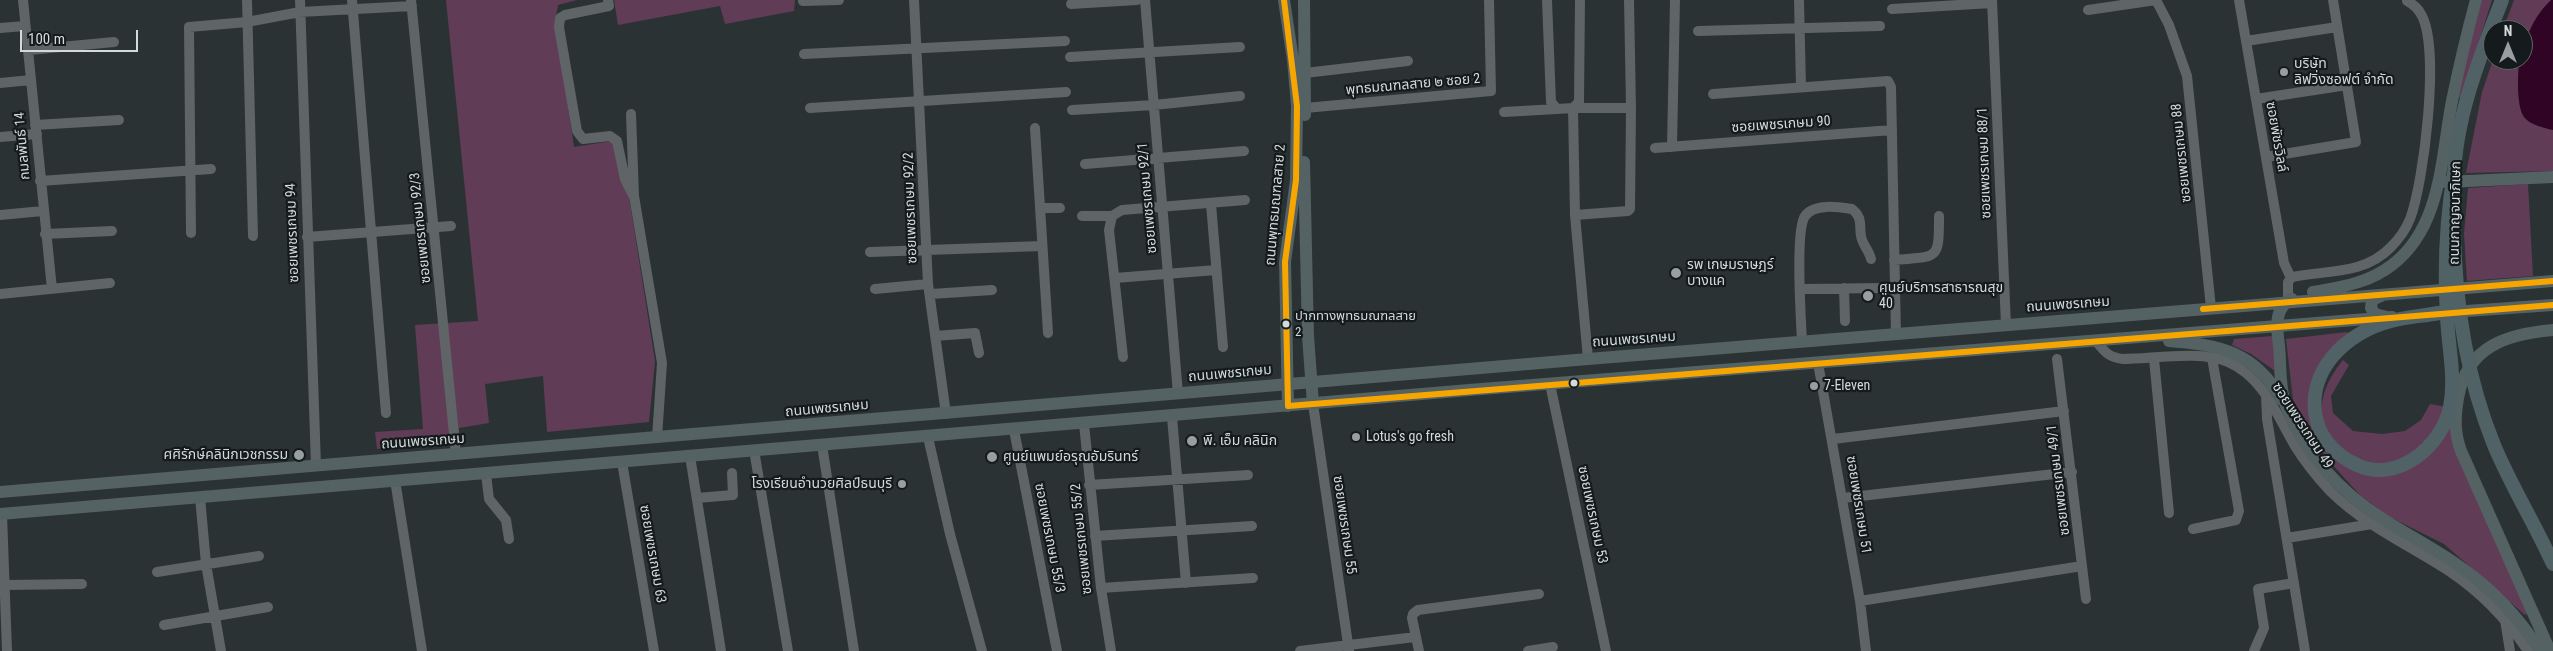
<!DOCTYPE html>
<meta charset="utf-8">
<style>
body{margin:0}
#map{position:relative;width:2553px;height:651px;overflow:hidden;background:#2a3234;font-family:"Roboto Condensed",sans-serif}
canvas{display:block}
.north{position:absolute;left:2483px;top:20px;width:50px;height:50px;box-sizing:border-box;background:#151b1c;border:1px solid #616769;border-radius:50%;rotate:0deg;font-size:14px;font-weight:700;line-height:20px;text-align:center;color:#d2dadc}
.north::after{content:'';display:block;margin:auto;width:18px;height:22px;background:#979fa1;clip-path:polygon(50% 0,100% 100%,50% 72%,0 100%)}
.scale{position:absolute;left:20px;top:30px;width:118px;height:22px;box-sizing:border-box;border:2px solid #d2dadc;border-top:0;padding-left:6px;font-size:15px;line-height:18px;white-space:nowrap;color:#d2dadc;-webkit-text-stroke:4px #151b1c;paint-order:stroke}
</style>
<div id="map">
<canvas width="2553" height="651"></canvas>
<div class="north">N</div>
<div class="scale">100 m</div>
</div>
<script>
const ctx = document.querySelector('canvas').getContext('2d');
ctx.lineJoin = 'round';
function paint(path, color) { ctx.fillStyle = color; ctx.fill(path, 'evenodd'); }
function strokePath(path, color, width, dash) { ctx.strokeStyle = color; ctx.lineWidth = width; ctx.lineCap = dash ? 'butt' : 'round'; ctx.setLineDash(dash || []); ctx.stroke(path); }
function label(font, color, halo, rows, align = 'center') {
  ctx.font = font + ' "Roboto Condensed","Noto Sans Thai",sans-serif'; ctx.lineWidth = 4.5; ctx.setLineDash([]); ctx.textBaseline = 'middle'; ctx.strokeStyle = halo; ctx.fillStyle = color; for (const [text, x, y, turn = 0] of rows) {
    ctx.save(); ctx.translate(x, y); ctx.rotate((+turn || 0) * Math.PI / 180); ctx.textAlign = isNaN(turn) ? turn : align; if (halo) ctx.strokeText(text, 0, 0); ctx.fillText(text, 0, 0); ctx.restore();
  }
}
const green = new Path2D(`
 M446,0H577L558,5L555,21L574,147L612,141L629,197L655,361L649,422L547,432L543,376L485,384L489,423L459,428V442L377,449L375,432L423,429L415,325L478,321Z
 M614,0H795L794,11L725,24L720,6L618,25Z
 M2482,0H2492L2461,98L2456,97Z
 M2514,0H2553V171L2466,173L2482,92L2493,60H2523V30H2503Z
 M2528,184L2533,276L2467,281L2464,234L2468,188Z
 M2347,332L2351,337L2331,354L2323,365L2315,381L2311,412L2315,434L2345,465L2350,457C2344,451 2336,445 2331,438C2312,411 2325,382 2343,360L2349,365L2331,396L2333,413L2353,431L2382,434L2405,431L2421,420L2430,404L2453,408L2452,428L2456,447L2529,612L2525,615L2444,544L2388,516L2360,495L2338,471L2318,448L2299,418L2293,400L2286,339Z
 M2273,336L2275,371L2251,354L2232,345L2234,339Z`);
const water = new Path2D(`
 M2551,0H2553V130C2544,128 2530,125 2524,117C2516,105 2518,74 2519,61L2523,60C2523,39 2535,15 2551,0Z`);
const minor = new Path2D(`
 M23,0L52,289
 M247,0L253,236
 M300,0L316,465
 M352,0L386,413
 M411,0L456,454
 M608,0L609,6L565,15L560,18L559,27L577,131L583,139L610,136L617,141L625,179L633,195
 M914,0L928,284L946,414
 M1145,0L1178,394
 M1547,0L1551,102L1557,109L1573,108L1575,215L1588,359
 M1799,0L1801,87
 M1992,0L2006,325
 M2156,0L2169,25L2187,76L2211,308
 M2239,0L2284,263L2291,278
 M803,1L839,0
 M1071,4L1137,0
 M1892,9L1992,3
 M2088,10L2156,0
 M0,28L25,26
 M1698,31L1880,26
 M2246,41L2337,27
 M29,50L114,42
 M804,54L1065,41
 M1070,57L1240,47
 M1305,73L1408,61
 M0,83L31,80
 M1713,94L1888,81L1891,87L1896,335
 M2256,99L2347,85
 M810,108L1066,92
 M1305,108L1491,91L1489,0
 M1573,108H1631L1629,0
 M1573,108L1579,102L1580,0
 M1072,110L1154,105L1240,96
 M1504,112L1557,109
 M631,114L634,196L662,363L657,438
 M35,125L119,120
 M1035,128L1048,333
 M0,137L37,134
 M1672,147L1675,0
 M1655,148L1892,130
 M2266,157L2356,142L2333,0
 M1085,164L1244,151
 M40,181L211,169
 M1211,204L1223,347
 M1040,208H1060
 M0,215L43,211
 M1575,215L1628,211L1630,209L1631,108
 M1082,216H1112L1122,210L1245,200
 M1112,216L1109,230L1123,357
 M191,233L189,27L247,22L300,12L412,6
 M45,234L112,231
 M307,237L451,226
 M870,252L1042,246
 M1894,260C1938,256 1939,262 1939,216
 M1115,278L1216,270
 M1844,288L1845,321
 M875,289L928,284
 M1801,289L1883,288
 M0,294L110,283
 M931,294L992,290
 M2288,301V282L2292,277C2327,270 2364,275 2391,247C2399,239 2406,229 2410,219C2424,182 2440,51 2422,16C2418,8 2414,5 2407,1
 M935,336L975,333L979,353
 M2096,341C2105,352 2108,357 2123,359C2152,359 2201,350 2228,362C2264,378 2276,414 2295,446C2305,462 2317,477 2330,491C2364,525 2409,545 2449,571C2482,593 2506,618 2528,651
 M1802,342C1801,320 1795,230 1805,216C1814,203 1839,207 1852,209C1863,218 1859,224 1861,236C1862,244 1869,250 1871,259
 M2057,359L2086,599
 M2154,359L2169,513
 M1818,363L1860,601L1866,651
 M1550,384L1606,651
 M2266,395L2267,419L2305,651
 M1313,404L1349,651
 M1172,417L1186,583
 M1084,424L1101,588L1111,651
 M1014,430L1057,651
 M928,437L950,534L982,651
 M1833,439L2064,411
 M822,445L854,651
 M754,450L788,651
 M690,456L721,651
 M622,462L654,651
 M486,474L489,499L506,520L509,539
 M395,480L422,651
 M1089,485L1248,475
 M200,497L206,564L221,651
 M697,498L733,495L732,473
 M1843,498L2072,472
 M2,514L7,651
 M2193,529L2236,520L2239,511L2212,358
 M1095,536L1252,526
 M2287,538L2372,524
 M157,572L259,556
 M6,585L82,584
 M1101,588L1253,578
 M1860,601L2082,566
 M2505,620L2510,651
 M164,625L268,607
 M1300,651L1415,637
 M1419,651L1412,618L1413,614L1418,610L1539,594
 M1528,651L1553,647
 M2254,651L2264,628L2258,589L2294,583`);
const major = new Path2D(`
 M1284,0L1293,60L1297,106L1296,180L1285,262L1288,406
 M1304,0L1305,115
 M1304,162L1308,336L1313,404
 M2446,182L2553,177
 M2313,292C2341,287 2369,283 2392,265C2442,227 2441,157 2452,101C2459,67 2467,33 2476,0
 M2383,295L2372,300L2371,308L2375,314L2387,317
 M2292,299C2273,308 2277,329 2279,346C2281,364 2279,389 2286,406C2304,453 2340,492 2383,519C2409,536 2438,550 2463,569C2494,591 2520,619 2540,651
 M2452,312L2553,305
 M2169,341C2221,345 2255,352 2282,400
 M0,492L1588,359L2553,281
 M0,514L1469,390L2392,317
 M2550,651L2461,451C2454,432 2455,417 2458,398C2467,346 2507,334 2553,330`);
const highway = new Path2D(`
 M2454,182C2454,121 2480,56 2502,0
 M2454,229C2455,303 2466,376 2494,445C2511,486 2535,524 2553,564
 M2439,313C2423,316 2406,317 2391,321C2346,332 2304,372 2317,422C2322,441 2339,457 2357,465C2397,484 2442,446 2450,407C2456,377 2448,346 2447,316C2444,268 2446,222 2454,173`);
const bus1 = new Path2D(`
 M1284,0L1297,106L1296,180L1285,262L1288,406L2553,305
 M2203,309L2553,281`);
const markers = [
 [2284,72,5,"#979fa1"],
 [1676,273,6,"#979fa1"],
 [1868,296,6,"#979fa1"],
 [1286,324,4.5,"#d2dadc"],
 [1574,383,4.5,"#d2dadc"],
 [1814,386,5,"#979fa1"],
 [1356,437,5,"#979fa1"],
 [1192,441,6,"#979fa1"],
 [299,455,6,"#979fa1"],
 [992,457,6,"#979fa1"],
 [902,484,5,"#979fa1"]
];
const busNames = [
 ["ปากทางพุทธมณฑลสาย",1295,317],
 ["2",1295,333]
];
const poiNames = [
 ["บริษัท",2294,64],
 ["ลิฟวิ่งซอฟต์ จำกัด",2294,80],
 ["รพ เกษมราษฎร์",1687,265],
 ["บางแค",1687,281],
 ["ศูนย์บริการสาธารณสุข",1879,288],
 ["40",1879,304],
 ["7-Eleven",1824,386],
 ["Lotus's go fresh",1366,437],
 ["พี. เอ็ม คลินิก",1203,441],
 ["ศศิรักษ์คลินิกเวชกรรม",288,455,"right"],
 ["ศูนย์แพมย์อรุณอัมรินทร์",1003,457],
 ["โรงเรียนอำนวยศิลป์ธนบุรี",892,484,"right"]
];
const streetNames = [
 ["พุทธมณฑลสาย ๒ ซอย 2",1413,85,-5],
 ["ซอยเพชรเกษม 90",1781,125,-4],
 ["ซอยพัชรวิลล์",2276,137,80],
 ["กมลพันธ์ 14",23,146,-95],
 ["ซอยเพชรเกษม 88",2182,153,-96],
 ["ซอยเพชรเกษม 88/1",1985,163,-92],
 ["ซอยเพชรเกษม 92/1",1148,198,-95],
 ["ถนนพุทธมณฑลสาย 2",1276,205,-85],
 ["ซอยเพชรเกษม 92/2",911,208,-92],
 ["ถนนกาญจนาภิเษก",2456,213,-89],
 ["ซอยเพชรเกษม 92/3",421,228,-96],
 ["ซอยเพชรเกษม 94",293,233,-92],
 ["ถนนเพชรเกษม",2068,305,-4],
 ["ถนนเพชรเกษม",1634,340,-4],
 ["ถนนเพชรเกษม",1230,374,-5],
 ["ถนนเพชรเกษม",827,409,-5],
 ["ซอยเพชรเกษม 49",2302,426,57],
 ["ถนนเพชรเกษม",423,442,-4],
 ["ซอยเพชรเกษม 49/1",2059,480,-97],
 ["ซอยเพชรเกษม 51",1858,505,81],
 ["ซอยเพชรเกษม 53",1592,515,78],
 ["ซอยเพชรเกษม 55",1344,525,82],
 ["ซอยเพชรเกษม 55/3",1049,538,79],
 ["ซอยเพชรเกษม 55/2",1082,539,-96],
 ["ซอยเพชรเกษม 63",652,554,80]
];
paint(green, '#613c57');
paint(water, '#2f0425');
strokePath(minor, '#5f6466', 10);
strokePath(major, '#546264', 12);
strokePath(highway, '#506266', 14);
strokePath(bus1, '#f7a600', 6);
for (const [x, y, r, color] of markers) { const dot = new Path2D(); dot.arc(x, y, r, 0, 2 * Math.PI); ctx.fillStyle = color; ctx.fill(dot); strokePath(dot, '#151b1c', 2); }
label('13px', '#d2dadc', '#151b1c', busNames, 'left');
label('14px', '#d2dadc', '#151b1c', poiNames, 'left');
label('14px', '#d2dadc', '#151b1c', streetNames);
</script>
